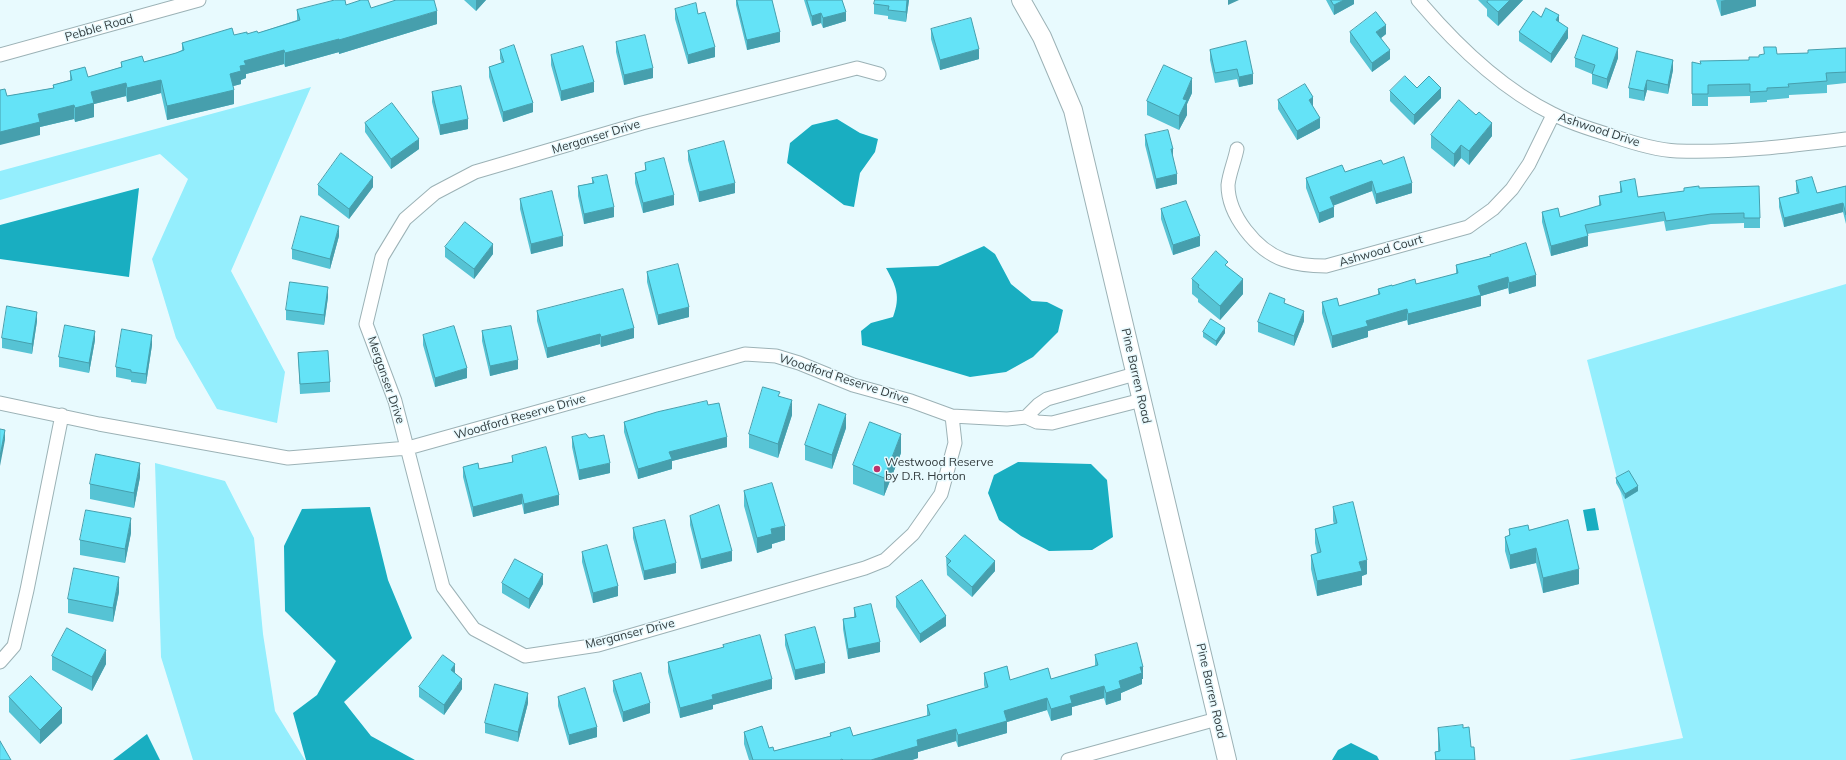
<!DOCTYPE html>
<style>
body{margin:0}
canvas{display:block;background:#e8fafe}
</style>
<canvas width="1846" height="760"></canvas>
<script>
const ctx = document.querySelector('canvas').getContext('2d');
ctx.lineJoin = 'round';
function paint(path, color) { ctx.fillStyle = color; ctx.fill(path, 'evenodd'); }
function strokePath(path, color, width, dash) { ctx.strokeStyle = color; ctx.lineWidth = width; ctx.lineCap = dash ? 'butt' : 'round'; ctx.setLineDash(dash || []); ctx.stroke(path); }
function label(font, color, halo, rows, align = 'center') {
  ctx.font = font + ' Mulish,sans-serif'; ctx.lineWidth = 3; ctx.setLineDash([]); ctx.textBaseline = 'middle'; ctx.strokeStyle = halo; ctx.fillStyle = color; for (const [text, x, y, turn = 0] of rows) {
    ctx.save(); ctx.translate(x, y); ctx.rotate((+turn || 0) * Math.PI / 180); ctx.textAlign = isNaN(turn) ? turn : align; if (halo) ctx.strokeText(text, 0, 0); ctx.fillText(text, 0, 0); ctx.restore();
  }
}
const green = new Path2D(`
 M311,87L231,271L285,372L277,423L217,409L176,338L152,259L188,179L160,154L0,200V171Z
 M1846,284V760H1569L1683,738L1587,360Z
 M155,463L225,481L254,538L263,634L275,711L305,760H193L161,657Z`);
const water = new Path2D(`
 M837,119L860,133L878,139L875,152L860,173L854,207L844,205L787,163L790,143L812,125Z
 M139,188L129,277L0,259V225Z
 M984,246L995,254L1011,284L1032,301L1047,302L1063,310L1058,332L1033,357L1006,372L970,377L862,345L861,331L871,323L893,317C901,296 896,286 886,268L938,266Z
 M1018,462L1091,464L1107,480L1113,537L1092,550L1049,551L1021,536L999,520L988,493L994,475Z
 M370,507L388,580L412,638L344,702L371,736L415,760H306L293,713L317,695L336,661L285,611L284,546L302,509Z
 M1595,508L1599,530L1587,531L1583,510Z
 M147,734L160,760H113Z
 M1351,743L1377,756L1379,760H1332L1338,750Z`);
const minor = new Path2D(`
 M1418,0C1456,45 1500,88 1553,114C1572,124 1593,130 1613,136C1633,143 1656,150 1677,151C1734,153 1790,146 1846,139
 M0,55L199,0
 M879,74L857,68L642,123L475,172L435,193L405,219L382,257L366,324L395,401L443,587L474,629L525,656L598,645L865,568L885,560L913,534L941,494L955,443L952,416
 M1237,149C1235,160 1229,174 1228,185C1228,215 1256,250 1284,260C1298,265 1311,266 1326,266L1468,227L1493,209L1512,189L1529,164L1553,115
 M0,403L99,424L288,458L408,448L745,354L776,356L799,363L853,385L911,401L952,416L1007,419L1026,417L1037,422L1052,423L1142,400
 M1026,417L1038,405L1047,399L1135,374
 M0,662L14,646L27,590L62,415
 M1068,760L1217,719`);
const secondary = new Path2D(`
 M1021,0L1042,37L1073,110L1227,760`);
const wall = new Path2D(`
 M464,0H486L476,11Z
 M736,0H772L780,42L747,50L736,5Z
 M804,0H842L846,21L823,28L821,23L812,26Z
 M909,0L906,22L888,19V16L874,14V4Z
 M1326,0H1354V4L1334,15Z
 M1478,0H1523L1498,26L1487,16V9Z
 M1716,0H1756V6L1721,16Z
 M346,5L371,8L437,24L339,54V52L285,67L284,64L246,74V78L241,80V84L233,86L234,104L167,120L161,93L127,102L126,96L94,104V117L75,122L74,119L40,127V135L7,96L53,88V85L70,80V71L88,77L121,67V62H144L176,53L182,50V43L234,35L258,33L297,20V10Z
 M675,9L698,14L715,57L688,64L675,19Z
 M1541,17L1559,22L1568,38L1551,63L1519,41V32Z
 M931,29L979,59L940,70L931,39Z
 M1350,32L1386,34L1381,38L1390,59L1372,72L1350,42Z
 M1246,41L1253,84L1239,87L1237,79L1215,83L1210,60V50Z
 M616,42L653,78L624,85L616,52Z
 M1764,47L1777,54L1808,53L1846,48V83L1827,85V93L1789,95V98L1767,100V102L1750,103V96L1708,97V106H1692V62L1700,64L1749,60L1759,57L1764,54Z
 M500,50L533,112L503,122L489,77V67L502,63L500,59Z
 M551,55L594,92L561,101L551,65Z
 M1575,58H1618L1607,89L1592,84V74L1575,67Z
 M1673,60V70L1668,94L1647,90L1644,101L1629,98V88Z
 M1417,88L1441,98L1414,125L1390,101V91Z
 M432,92L468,129L440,135L432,102Z
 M1192,93L1187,104V115L1179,130L1147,115V101Z
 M1278,100L1320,128L1297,140L1278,109Z
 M365,123L419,149L391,169L365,132Z
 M1145,135L1173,159L1177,184L1156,189L1145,145Z
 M1431,135L1492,136L1469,165L1461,158L1454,167L1431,148Z
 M688,151L735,193L699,202L688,160Z
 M645,163L674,205L643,213L635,183V173L645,170Z
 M1383,164L1412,193L1376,204L1372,191L1333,205L1334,217L1319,223L1306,188V178L1345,172Z
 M592,178L614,217L584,224L578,196V186L592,183Z
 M1796,181L1817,193L1846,186V224L1843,212L1784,227L1779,207V198L1797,193L1796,191Z
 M1620,182L1638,197L1684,191V188H1699L1760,218V228H1744V223L1711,224L1666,231L1664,221L1587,234L1588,246L1551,256L1542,222V212L1560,217L1599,206V196L1620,192Z
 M318,185L373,187L349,219L318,195Z
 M520,199L563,246L531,254L520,209Z
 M1161,209L1200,246L1173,255L1161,219Z
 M339,236L330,269L292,259V249Z
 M445,247L493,254L474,279L445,257Z
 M1490,255L1536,286L1509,294L1508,288L1481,296V306L1408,325L1407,320L1368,331V337L1332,348L1322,313V302L1339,306L1378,295V289L1392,286L1416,284L1456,274V265L1490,256Z
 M1228,267L1243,294L1220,320L1198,302V299L1192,294V279Z
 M647,272L689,317L658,325L647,282Z
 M328,297L324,325L286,320V310Z
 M537,311L634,338L601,347L600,344L547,358L537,321Z
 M37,321L32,354L2,348V338Z
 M1304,321L1294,346L1258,332V322Z
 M482,331L518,369L490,376L482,341Z
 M1203,332L1225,333L1216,346L1203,337Z
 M423,335L467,378L435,387L423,345Z
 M95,340L89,373L59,367V357Z
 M152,345L146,384L131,382V380L116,377V367Z
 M298,353L330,382V392L300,394Z
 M780,396L792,415L778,458L749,448V434Z
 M708,405L727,447L672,461V469L638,479L624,432V422Z
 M846,428L832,469L805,460V445Z
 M572,437L610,473L579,480L572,447Z
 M901,453L884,496L853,484V465Z
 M512,456L559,505L524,514L522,504L473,517L463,477V467L479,469L512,462Z
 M140,477L134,508L90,499V484Z
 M1616,478L1638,491L1625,499L1616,483Z
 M744,491L785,540L772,544V548L757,553L744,506Z
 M1333,507L1367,574L1362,576V585L1317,596L1311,569V555L1317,553L1315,543V529L1334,524L1333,521Z
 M690,516L732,561L701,569L690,525Z
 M633,528L676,573L644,580L633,538Z
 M1509,529L1529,530L1579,584L1543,593L1536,563L1510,569L1505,551V537L1509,536Z
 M131,533L125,563L80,555V540Z
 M582,552L618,596L593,603L582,562Z
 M946,557L995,571L972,597L947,575Z
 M502,583L543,584L529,609L502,593Z
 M119,592L113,622L68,613V599Z
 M896,597L946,626L920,643L896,607Z
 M854,608L880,652L848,659L843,629V619L854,617Z
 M785,635L825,673L795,680L785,645Z
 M723,645L772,689L713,705V709L680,718L668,672V662L723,648Z
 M1095,655L1143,679H1142V684L1121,693V700L1106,705L1104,698L1072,707V715L1051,721L1047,710L1007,722V733L958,747L956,741L918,752V758L912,760H749L744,744V732L774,751L830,736V733L853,736L927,716V705L985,688L984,685V673L1010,680L1051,679L1095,666Z
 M52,656L106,664L92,691L52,670Z
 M613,681L650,713L623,722L613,691Z
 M419,687L462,689L444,715L419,697Z
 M9,697L62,723L40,744L9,712Z
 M558,697L597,737L569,745L558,706Z
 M528,703L518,742L485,733V723Z
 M1438,728H1463L1471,747L1475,760H1435V752L1438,751Z`);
const shadedWall = new Path2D(`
 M476,0H486L476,11Z
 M907,0H909L906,22V12Z
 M1228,0H1239L1228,5Z
 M1344,0H1354V4L1334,15V5Z
 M1510,0H1523L1498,26V12Z
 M1725,0H1756V6L1721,16V1Z
 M437,11V24L339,54V40Z
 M846,12V21L823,28V18Z
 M821,13V23L812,26V16Z
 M1559,15V24L1556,20Z
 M1386,25V34L1376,42V32Z
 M1568,28V38L1551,63V54Z
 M780,32V42L747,50V40Z
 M339,39V52L285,67V53Z
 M715,47V57L688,64V55Z
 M1618,48V58L1607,89V79Z
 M979,49V59L940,70V60Z
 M284,50V64L246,74V78L241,80V84L230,87V74L240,66L244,61Z
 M1390,50V59L1372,72V63Z
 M1673,60V70L1668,94V85Z
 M653,68V78L624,85V75Z
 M1253,74V84L1239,87V77Z
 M1192,78V93L1187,104V115L1179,130V116L1183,99Z
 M161,80V93L127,102V88Z
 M1647,80V90L1644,101V91Z
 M594,82V92L561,101V91Z
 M126,83V96L94,104V117L75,122V108L91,92Z
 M1441,88V98L1414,125V115Z
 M234,90V104L167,120V106Z
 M1313,97V107L1309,100Z
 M533,103V112L503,122V112Z
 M74,105V119L40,127V135L0,145V132L38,114Z
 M1320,118V128L1297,140V131Z
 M468,119V129L440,135V125Z
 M1492,123V136L1469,165V151Z
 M419,139V149L391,169V159Z
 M1461,145V158L1454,167V154Z
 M1171,149H1173V159Z
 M1177,174V184L1156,189V179Z
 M373,177V187L349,219V209Z
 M1372,181V191L1330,207V197Z
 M735,183V193L699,202V192Z
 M1412,183V193L1376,204V194Z
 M674,195V205L643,213V203Z
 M1843,203V212L1784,227V218Z
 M614,207V217L584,224V214Z
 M1334,207V217L1319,223V213Z
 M339,226V236L330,269V259Z
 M563,236V246L531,254V244Z
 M1200,236V246L1173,255V245Z
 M1588,236V246L1551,256V246Z
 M493,244V254L474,279V269Z
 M1536,275V286L1509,294V283Z
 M1508,277V288L1481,296V306L1408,325V314L1478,286Z
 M1243,279V294L1220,320V306Z
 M328,287V297L324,325V315Z
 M689,307V317L658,325V315Z
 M1407,309V320L1368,331V337L1332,348V336L1366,321Z
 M1304,311V321L1294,346V336Z
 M37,312V321L32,354V344Z
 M634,328V338L601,347V337Z
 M1225,328V333L1216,346V341Z
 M95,331V340L89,373V363Z
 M600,334V344L547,358V348Z
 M152,335V345L146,384V374Z
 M518,360V369L490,376V366Z
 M467,368V378L435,387V378Z
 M792,400V415L778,458V444Z
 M846,414V428L832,469V455Z
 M5,430V440L0,466V456Z
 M901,434V453L884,496V478Z
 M727,437V447L672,461V469L638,479V469L669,452Z
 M140,463V477L134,508V493Z
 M610,463V473L579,480V470Z
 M1638,486V491L1625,499V494Z
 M522,494V504L473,517V507Z
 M559,495V505L524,514V504Z
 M131,518V533L125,563V549Z
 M785,526V540L772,544V548L757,553V538L771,529Z
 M1536,548V563L1510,569V555Z
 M732,551V561L701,569V559Z
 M1367,560V574L1362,576V585L1317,596V581L1359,562Z
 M995,561V571L972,597V587Z
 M676,563V573L644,580V571Z
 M1579,569V584L1543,593V578Z
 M543,574V584L529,609V599Z
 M119,577V592L113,622V608Z
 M618,586V596L593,603V593Z
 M946,616V626L920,643V634Z
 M880,642V652L848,659V649Z
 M106,650V664L92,691V677Z
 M825,663V673L795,680V670Z
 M455,664V674L451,670Z
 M1140,667H1143V679H1142V684L1121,693V700L1106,705V693L1119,681Z
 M462,679V689L444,715V705Z
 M772,679V689L713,705V709L680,718V708L712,695Z
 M1104,686V698L1072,707V715L1051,721V709L1070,696Z
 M528,693V703L518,742V732Z
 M1047,698V710L1007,722V733L958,747V735L1004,711Z
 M650,703V713L623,722V712Z
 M62,708V723L40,744V730Z
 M597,727V737L569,745V735Z
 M956,729V741L918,752V758L912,760H871L917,740Z`);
const building = new Path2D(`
 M335,0H345L346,5L361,0H368L371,8L396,0H434L437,11L339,40V39L285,53L284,50L244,61L246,65L240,66L241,71L230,74L234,90L167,106L161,80L127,88L126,83L91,92L94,103L75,108L74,105L38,114L40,122L0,132V90L5,89L7,96L54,88L53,85L72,80L70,71L85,67L88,77L122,67L121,62L142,56L144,62L176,53L184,50L182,43L232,28L234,35L247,32V34L257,31L258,33L300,20L297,10Z
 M737,0H772L780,32L747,40Z
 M807,0H842L846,12L823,18L821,13L812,16Z
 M875,0H907L906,12L888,10L889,6L874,4Z
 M1331,0H1344L1334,5Z
 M1489,0H1510L1498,12L1487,2Z
 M696,3L698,14L705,12L715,47L688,55L675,9Z
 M1546,8L1559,15L1556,20L1568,28L1551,54L1519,32L1533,11L1541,17Z
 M1376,12L1386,25L1376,32L1390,50L1372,63L1350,32Z
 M971,18L979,49L940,60L931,29Z
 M645,35L653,68L624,75L616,42Z
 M1583,35L1618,48L1607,79L1592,74L1595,65L1575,58Z
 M1246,41L1253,74L1239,77L1237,69L1215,73L1210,50Z
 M514,45L533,103L503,112L489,67L504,62L500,50Z
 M583,46L594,82L561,91L551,55Z
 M1764,47H1776L1777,54L1808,53V50L1846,48V72L1826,73L1827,81L1788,84L1789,87L1767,88V91L1750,92V84L1708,85V94H1692V62L1701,64L1700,61L1749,60V57H1759V55L1764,54Z
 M1637,51L1673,60L1668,85L1647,80L1644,91L1629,88Z
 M1164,65L1192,78L1183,99L1187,100L1179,116L1147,101Z
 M1405,76L1417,88L1429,76L1441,88L1414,115L1390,91Z
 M1305,84L1313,97L1309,100L1320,118L1297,131L1278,100Z
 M461,86L468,119L440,125L432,92Z
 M1459,100L1476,115L1479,112L1492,123L1469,151L1461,145L1454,154L1431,135Z
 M392,103L419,139L391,159L365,123Z
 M1168,130L1173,149H1171L1177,174L1156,179L1145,135Z
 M724,141L735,183L699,192L688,151Z
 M341,153L373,177L349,209L318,185Z
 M1404,157L1412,183L1376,194L1372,181L1330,197L1334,207L1319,213L1306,178L1342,165L1345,172L1381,160L1383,164Z
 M664,158L674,195L643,203L635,173L646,170L645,163Z
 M607,175L614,207L584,214L578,186L594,183L592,178Z
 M1812,177L1817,193L1846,186V215L1843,203L1784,218L1779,198L1799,193L1796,181Z
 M1635,179L1638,197L1684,191V188L1699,186V188L1759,186L1760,218H1744V213L1711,214L1666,221L1664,212L1585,225L1588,236L1551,246L1542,212L1558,208L1560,217L1601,205L1599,196L1622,192L1620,182Z
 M552,191L563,236L531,244L520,199Z
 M1186,201L1200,236L1173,245L1161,209Z
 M301,216L339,226L330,259L292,249Z
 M465,222L493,244L474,269L445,247Z
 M1526,243L1536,275L1509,283L1508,277L1478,286L1481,295L1408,314L1407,309L1366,321L1368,326L1332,336L1322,302L1337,298L1339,306L1380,294L1378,289L1392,285V286L1415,279L1416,284L1458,273L1456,265L1491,256L1490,255Z
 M1216,251L1228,262L1225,265L1243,279L1220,306L1198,287L1199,285L1192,279Z
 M678,264L689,307L658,315L647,272Z
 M290,282L328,287L324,315L286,310Z
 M623,289L634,328L601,337L600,334L547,348L537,311Z
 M1270,293L1285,299L1284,303L1304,311L1294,336L1258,322Z
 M7,306L37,312L32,344L2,338Z
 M1211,319L1225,328L1216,341L1203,332Z
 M65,325L95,331L89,363L59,357Z
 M454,326L467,368L435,378L423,335Z
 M511,326L518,360L490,366L482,331Z
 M122,329L152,335L146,374L131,372V370L116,367Z
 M328,351L330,382L300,384L298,353Z
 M763,387L780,392L778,396L792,400L778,444L749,434Z
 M707,401L708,405L719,403L727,437L669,452L672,459L638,469L624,422L657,412Z
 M819,404L846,414L832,455L805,445Z
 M870,422L901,434L884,478L853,465Z
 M0,429L5,430L0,456Z
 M586,434L589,438L604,435L610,463L579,470L572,437Z
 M546,447L559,495L524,504L522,494L473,507L463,467L478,463L479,469L513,462L512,456Z
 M96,454L140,463L134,493L90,484Z
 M1629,471L1638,486L1625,494L1616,478Z
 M772,483L785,526L771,529L772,534L757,538L744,491Z
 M1353,502L1367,560L1359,562L1362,571L1317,581L1311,555L1321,552L1315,529L1337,523L1333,507Z
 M719,505L732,551L701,559L690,516Z
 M86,510L131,518L125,549L80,540Z
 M665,520L676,563L644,571L633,528Z
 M1568,520L1579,569L1543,578L1536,548L1510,555L1505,537L1510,535L1509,529L1528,525L1529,530Z
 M965,535L995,561L972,587L947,565L951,561L946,557Z
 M607,545L618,586L593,593L582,552Z
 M515,559L543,574L529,599L502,583Z
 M74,568L119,577L113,608L68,599Z
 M922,580L946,616L920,634L896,597Z
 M871,604L880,642L848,649L843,619L856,617L854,608Z
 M815,627L825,663L795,670L785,635Z
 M67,628L106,650L92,677L52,656Z
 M760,635L772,679L712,695L713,699L680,708L668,662L724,647L723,645Z
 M1137,643L1143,667H1140L1142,673L1119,681L1121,688L1106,693L1104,686L1070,696L1072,703L1051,709L1047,698L1004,711L1007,721L958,735L956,729L917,740L918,746L871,760H843L842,759L840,760H753L744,732L762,726L769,748L773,747L774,751L831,736L830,733L850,727L853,736L930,715L927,705L988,687L984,673L1007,666L1010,680L1048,668L1051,679L1098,665L1095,655Z
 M443,655L455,664L451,670L462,679L444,705L419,687Z
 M641,673L650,703L623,712L613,681Z
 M31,676L62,708L40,730L9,697Z
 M495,684L528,693L518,732L485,723Z
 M585,688L597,727L569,735L558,697Z
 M1463,725V728L1469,727L1471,747H1474L1475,760H1436L1435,752L1440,751L1438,728Z
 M0,741L11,760H0Z`);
const markers = [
 [877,469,4,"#bb326c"]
];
const streetNames = [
 ["Pebble Road",99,28,-16],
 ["Ashwood Drive",1599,130,18],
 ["Merganser Drive",596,137,-17],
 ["Ashwood Court",1381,251,-16],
 ["Pine Barren Road",1136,376,77],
 ["Woodford Reserve Drive",844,379,18],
 ["Merganser Drive",386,380,71],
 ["Woodford Reserve Drive",520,417,-16],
 ["Merganser Drive",630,634,-14],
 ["Pine Barren Road",1211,691,77]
];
const poiNames = [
 ["Westwood Reserve",885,462],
 ["by D.R. Horton",885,476]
];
paint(green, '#94eefd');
paint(water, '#19aec1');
strokePath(minor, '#9cb2b6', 15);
strokePath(secondary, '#9cb2b6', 20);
strokePath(minor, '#fff', 13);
strokePath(secondary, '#fff', 18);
paint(wall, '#56c3d4');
paint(shadedWall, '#469fad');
paint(building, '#64e3f7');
strokePath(building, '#469fad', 1);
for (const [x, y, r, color] of markers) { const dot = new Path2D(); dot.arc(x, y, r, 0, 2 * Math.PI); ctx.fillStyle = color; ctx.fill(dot); strokePath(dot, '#e8fafe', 1.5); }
label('12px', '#333c3e', '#e8fafe', streetNames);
label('12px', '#333c3e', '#e8fafe', poiNames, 'left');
</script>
